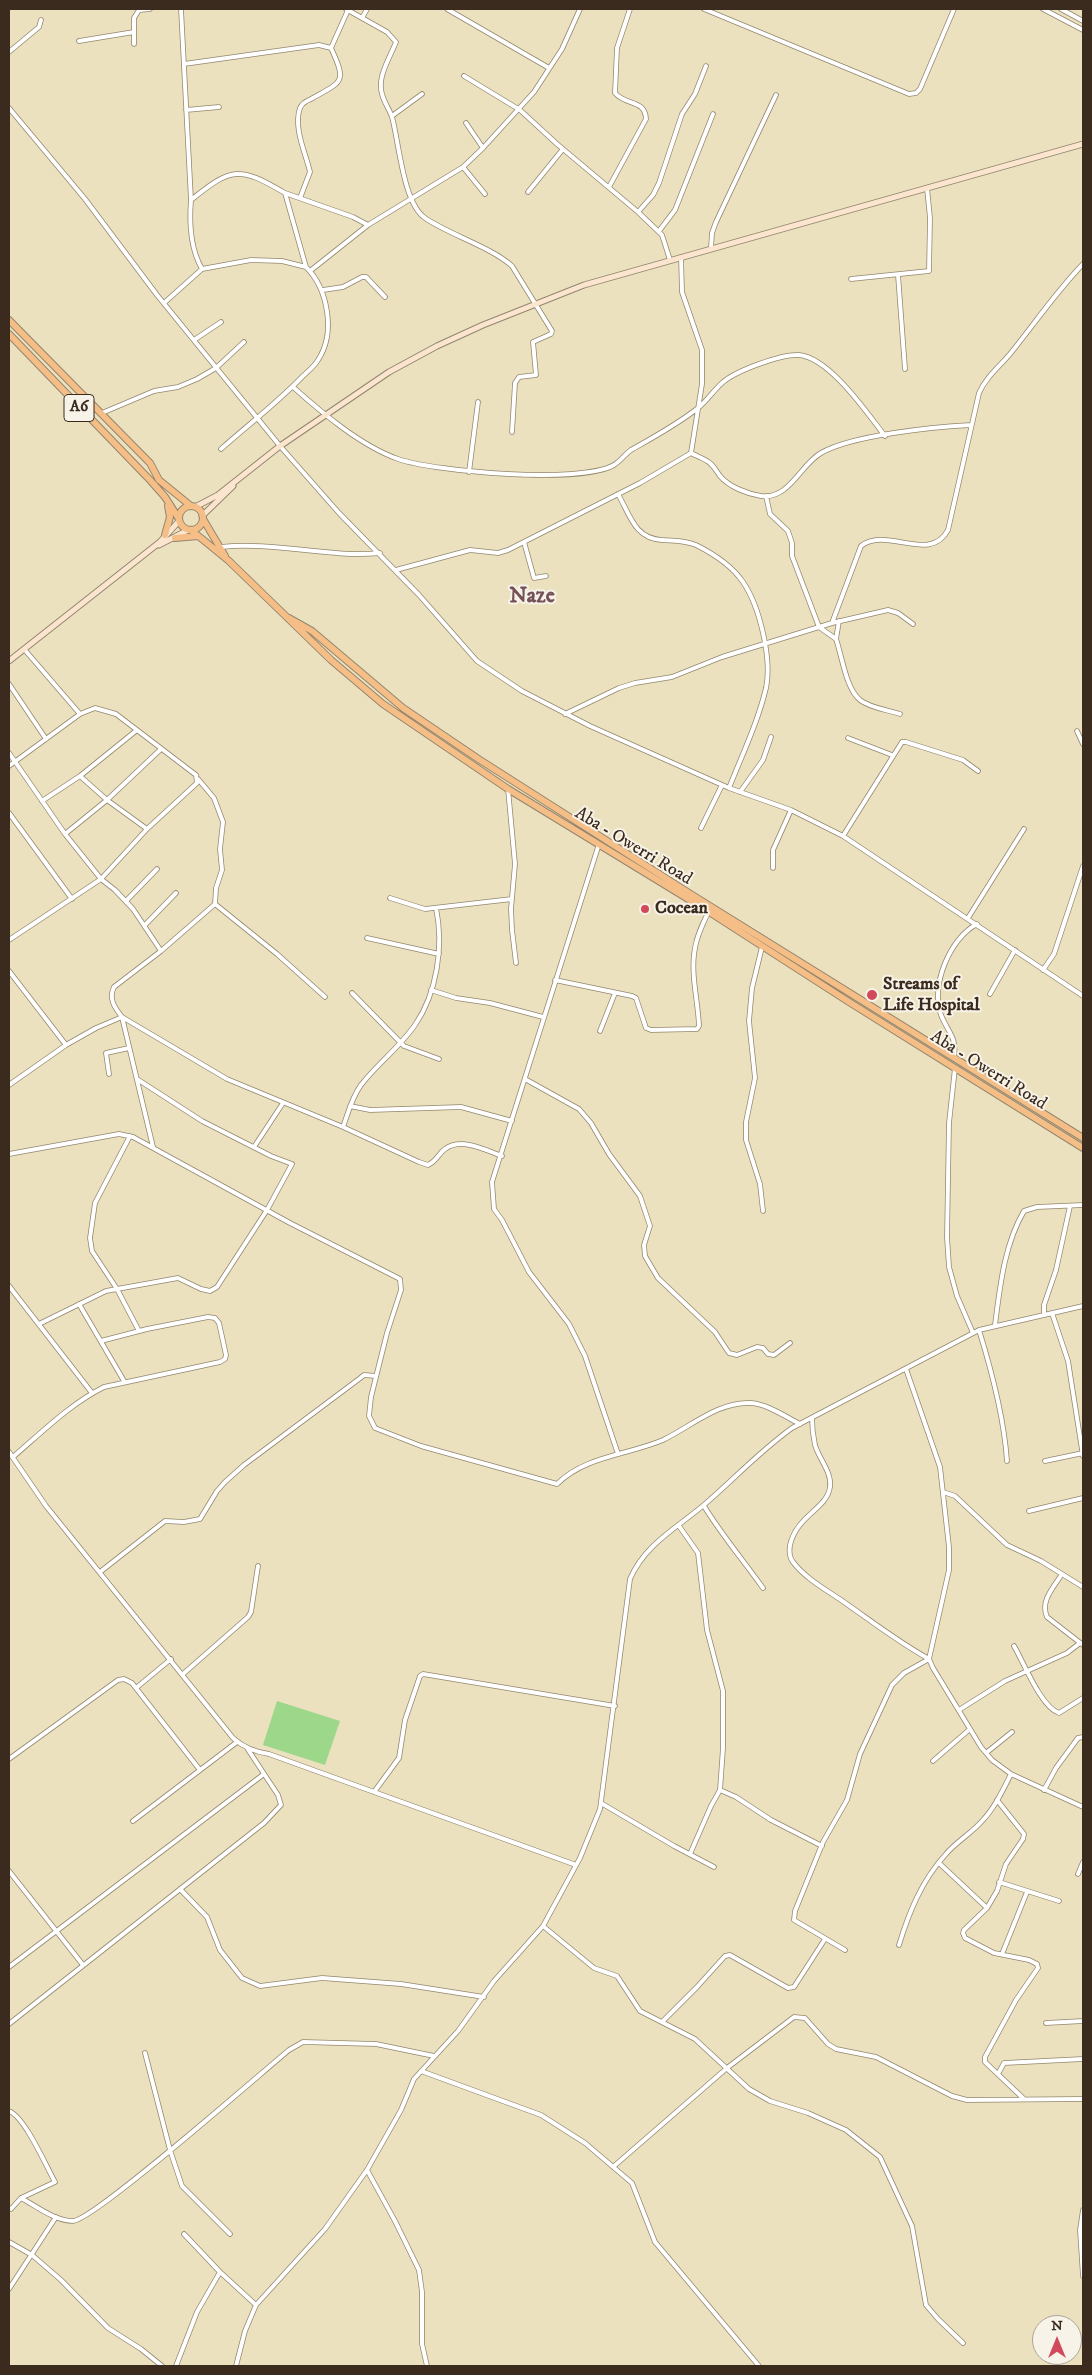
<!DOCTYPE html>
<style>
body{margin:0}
#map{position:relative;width:1092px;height:2375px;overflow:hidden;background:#ebe1bf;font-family:"IM FELL DW Pica",serif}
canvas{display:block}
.frame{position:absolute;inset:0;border:10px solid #3b2a1e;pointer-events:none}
.north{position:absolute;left:1032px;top:2315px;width:50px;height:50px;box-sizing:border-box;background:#f7f3e8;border:1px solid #aca397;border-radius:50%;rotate:0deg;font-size:14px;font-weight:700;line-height:20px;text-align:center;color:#3b2a1e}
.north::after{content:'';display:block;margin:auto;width:18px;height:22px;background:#d1495b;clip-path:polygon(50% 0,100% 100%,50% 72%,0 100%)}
</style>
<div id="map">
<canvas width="1092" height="2375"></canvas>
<div class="frame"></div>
<div class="north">N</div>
</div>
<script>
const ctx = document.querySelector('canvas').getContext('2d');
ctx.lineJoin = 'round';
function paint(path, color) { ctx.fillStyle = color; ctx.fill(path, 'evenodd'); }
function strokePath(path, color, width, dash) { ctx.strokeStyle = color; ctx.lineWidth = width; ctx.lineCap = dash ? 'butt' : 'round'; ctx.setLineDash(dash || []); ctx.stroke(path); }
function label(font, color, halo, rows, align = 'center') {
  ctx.font = font + ' "IM FELL DW Pica",serif'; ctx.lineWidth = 4; ctx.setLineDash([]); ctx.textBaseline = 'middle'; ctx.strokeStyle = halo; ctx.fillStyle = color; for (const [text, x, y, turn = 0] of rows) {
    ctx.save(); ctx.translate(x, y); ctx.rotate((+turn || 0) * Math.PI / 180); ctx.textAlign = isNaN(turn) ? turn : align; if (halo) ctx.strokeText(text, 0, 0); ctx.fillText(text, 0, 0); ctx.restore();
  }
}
const green = new Path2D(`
 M277,1701L340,1721L325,1765L263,1745Z`);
const minor = new Path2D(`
 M181,9L191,200
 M346,9L387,32L396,42C391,55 379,74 381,89C382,100 389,108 392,117C399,142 403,203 425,218C450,235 491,247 512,266L552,331L551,334L533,342L536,375L519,377L515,383L512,432
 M447,9L549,68
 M704,9L909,94L916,93L920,89L954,9
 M1043,9L1083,30
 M1061,9L1083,21
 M362,18L367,9
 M79,41L134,32
 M134,44V18L139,10L150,9
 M9,52L39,27L41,20
 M184,64L319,45L331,48
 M464,76L520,110L557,144L638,212L662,235L670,260
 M9,108L85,199L157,295L280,446L339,513L419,595L477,661L522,691L590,726L729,788L791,810L843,836L1083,996
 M186,110L219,107
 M392,116L422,94
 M466,123L483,148
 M463,167L485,194
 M609,187L646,119C645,99 626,106 615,93L617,48L630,9
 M528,192L563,149
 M285,193L353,217L368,225
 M300,198L310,172C306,154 293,128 300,108C302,103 306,101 311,99C343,81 347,83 331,48L348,10
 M638,212L653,195L659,183L682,114L695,94L706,66
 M659,231L675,210L713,114
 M711,248L712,233L716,222L776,95
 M202,269C190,248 189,224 191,200C232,167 239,166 285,193L306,267
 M310,271L368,225L463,167L483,148L534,92L562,49L580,9
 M898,275L905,369
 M851,279L929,271L930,218L927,188
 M323,290L343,287L362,277H366L385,297
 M164,303L202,269L251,260L282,261L306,267C328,289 336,333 318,360C314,367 307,372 302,377C277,403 248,425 221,449
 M194,340L221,322
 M293,387C321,412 361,446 398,459C436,472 581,484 614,465C621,461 625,454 631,450C654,437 678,424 698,408C707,401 713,391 722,383C735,371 781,354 799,355C830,358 867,413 885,436
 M102,413L154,391L178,387L197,379L216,368L244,342
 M691,453C698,457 706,459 711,464C715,468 717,472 720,476C729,487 748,494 761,496C789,500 800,465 821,453C852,435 934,427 971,425
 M469,472L478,402
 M618,494C630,515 635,539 662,540C675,541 684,540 696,545C714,554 732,566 743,582C760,607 772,659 766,688C758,722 742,755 729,788
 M766,496L770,514L788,531L792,543V556L819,627L836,639C842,656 846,689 860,700C870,708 888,710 900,714
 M524,542L534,578L546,576
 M221,547C274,541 327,558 380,553
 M396,570L470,550L498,553L508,550L640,483L691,453L702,384V350L682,292L681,257
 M832,623L861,546C887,526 930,564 948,530L979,393C986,377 999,367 1010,354C1035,323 1056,292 1083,264
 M836,639L839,621
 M9,684L46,739
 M565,714L619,688L635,683L672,677L722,657L832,623L888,610L898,613L913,624
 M1077,731L1083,744
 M848,738L892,755
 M9,753L65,834L101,879L115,890L133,909L161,951
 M9,766L80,714L24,649
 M80,776L107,800L147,829
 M198,779L214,798L223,822L220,849L222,870L216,888L215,904L161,951L114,987C108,999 115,1008 122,1017L227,1079L343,1127L419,1162L428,1165C437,1161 438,1154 445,1149C462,1137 485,1150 502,1156
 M508,789L515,864L511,909L512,930L516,963
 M740,792L763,760L771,737
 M42,801L80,776L137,730
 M9,813L72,899
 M701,828L722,785
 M65,834L107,800L161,749
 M843,836L902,742H906L963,760L978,771
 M599,844L492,1182L494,1209L502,1220L529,1272L569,1324L585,1356L618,1454
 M773,868V850L791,810
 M390,898L425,909L512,899
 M126,901L157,869
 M215,904L277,954L325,997
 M968,918L1024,829
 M145,925L176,893
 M367,938L439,954
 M9,940L101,879L147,829L197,783L196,775L116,714L95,708L80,714
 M762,947L752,988L749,1021L755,1078L746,1122V1140L760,1184L763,1211
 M1043,970L1054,954L1083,866
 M9,971L66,1045
 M555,980L632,996L636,998L646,1028L651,1030L697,1029L699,1026C698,1000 690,973 695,948C697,935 703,923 709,911
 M431,990L456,998L490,1003L543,1017
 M352,993L404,1046L439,1059
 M990,994L1015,950
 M600,1031L615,993
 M954,1058C957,1036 948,1033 941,1015C930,986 950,938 977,924
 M955,1068L949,1123L947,1237L949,1267L957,1296L973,1333
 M109,1074L106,1053L129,1048
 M525,1079L579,1109L591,1123L609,1154L640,1196L650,1226L644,1245L645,1256L658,1278L715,1332L729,1353L737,1355L757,1347L763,1348L768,1354L774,1355L790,1343
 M9,1085L66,1045L96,1028L122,1017L153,1147
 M350,1106L370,1110L461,1107L512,1121
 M343,1127C348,1113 352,1097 361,1085C377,1064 399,1048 415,1025C437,993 444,946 436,908
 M130,1136L95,1203L90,1238L92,1251L117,1289L139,1331
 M254,1147L283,1103
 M9,1154L119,1134L133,1137L290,1223L400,1279L401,1290L387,1333L371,1397L369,1416L375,1428L421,1446L557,1484C585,1456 628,1455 663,1440C690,1427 719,1401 751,1403C767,1404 786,1417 800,1424
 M9,1286L92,1393
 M79,1304L124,1381
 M1052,1313L1068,1361L1083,1456
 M1044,1315V1305L1056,1270L1070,1206
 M39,1324L106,1291L178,1278L201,1289L210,1291L217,1287L267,1210L292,1164L271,1156L202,1121L137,1079
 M995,1325C1000,1287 1004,1245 1024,1211L1037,1207L1083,1205
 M979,1330C992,1372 1004,1417 1007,1461
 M906,1369L940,1467L949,1547V1570L929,1659L933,1668L981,1747L992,1760L1011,1774L1083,1807
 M812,1418C812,1427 813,1436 815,1445C819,1459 832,1472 830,1487C827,1509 797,1515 790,1545C789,1551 789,1557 793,1562C805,1578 825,1589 841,1600C870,1620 898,1642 929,1659
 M9,1452L46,1506L233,1738C244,1748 255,1752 269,1754L576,1865
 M13,1457C42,1432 70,1404 104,1387L220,1362L225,1359L226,1355L219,1323L215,1318L208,1317L147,1329L101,1341
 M1045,1461L1083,1453
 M943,1492L955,1496L1007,1545L1041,1561L1083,1587
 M704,1506C721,1534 743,1560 763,1588
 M1029,1511L1083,1498
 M679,1526L698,1553L707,1630L723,1691V1748L720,1790L711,1806L690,1854
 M100,1572L165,1521L184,1522L200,1519L217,1491L225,1482L244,1465L359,1379L364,1375L376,1376
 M1062,1574C1053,1588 1040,1601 1047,1617L1083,1645
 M1014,1646C1024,1663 1041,1707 1059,1713L1083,1698
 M183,1674L248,1617L251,1612L258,1566
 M136,1688L171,1659
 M959,1710L1005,1681L1067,1653L1080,1643
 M986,1753L1012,1732
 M9,1759L118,1680L124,1679L132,1683L200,1770
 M933,1761L970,1729
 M720,1790L736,1797L771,1820L822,1846
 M1044,1790L1056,1768L1078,1738L1083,1737
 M374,1792L399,1758L405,1720L420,1676L423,1674L615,1706
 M601,1803L674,1846L714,1867
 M133,1821L237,1742
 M939,1863L987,1908L997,1891L1006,1864L1023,1839L1024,1834L997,1800
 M9,1871L83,1965
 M1078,1874L1083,1862
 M999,1882L1059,1901
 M180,1889L207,1917L220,1950L242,1978L260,1986L322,1978L401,1984L484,1997
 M987,1908L964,1930L963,1933L965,1938L994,1953L1029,1960L1037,1964L1038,1968L1016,2000L985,2057V2062L1024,2099
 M543,1926L594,1968L617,1976L640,2011L695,2039L749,2089L770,2101L808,2113L846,2130L880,2157L912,2226L926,2305L938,2319L963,2343
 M899,1945C909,1912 922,1880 946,1854C957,1841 972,1833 983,1820C995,1807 1003,1790 1011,1774
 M845,1950L794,1920L795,1911L823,1842L847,1800L860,1754L892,1685L904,1673L929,1659
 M1002,1954L1027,1892
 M9,1967L264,1774
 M662,2022L697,1987L725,1956L730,1955L788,1988L794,1987L825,1939
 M1046,2023L1083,2021
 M9,2024L264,1823L281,1805L278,1795L247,1748
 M145,2053L170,2150L182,2186L230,2234
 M421,2071L541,2115L585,2143L632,2183L655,2242L759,2366
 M998,2074L1004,2063L1083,2059
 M9,2111C25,2117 46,2166 55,2182L21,2198L11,2209L9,2208
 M613,2167L727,2068L794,2017L805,2018L828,2044L836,2049L876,2057L952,2096L967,2100L1083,2099
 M367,2170L395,2221L419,2270L422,2292V2344L427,2366
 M21,2198C36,2206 55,2221 73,2221C93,2221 261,2073 289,2050L303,2042L376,2044L434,2056
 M1083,2210L1080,2230L1083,2276
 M184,2234L220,2272L256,2305
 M9,2242L32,2255L61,2280L108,2328L141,2349L162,2366
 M9,2289L56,2217
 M176,2366L197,2312L220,2272
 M236,2366L245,2331L256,2305L325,2229L367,2170L401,2110L414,2079L458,2031L494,1981L543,1926L580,1858L600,1809L630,1579C645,1544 677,1528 705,1504C734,1479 760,1451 792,1428L979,1330L1083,1306`);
const secondary = new Path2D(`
 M195,507L218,495L280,446L389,372L437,346L483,325L584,285L1083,144
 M202,516L233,486
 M159,545L188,530
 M9,661L160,542L179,521`);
const trunk = new Path2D(`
 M9,320L150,463L159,480L191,506
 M9,334L150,480L165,497L179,519
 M179 518a12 12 0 1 1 24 0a12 12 0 1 1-24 0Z
 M203,519L225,556
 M191,530L229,561L331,660L383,704L508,789L703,908L849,1002L1083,1148
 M165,535L170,517L168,506
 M175,538L198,536
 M289,618L312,631L403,708L480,760L689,893L1083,1138`);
const markers = [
 [645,909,5,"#d1495b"],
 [872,995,6,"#d1495b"]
];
const shields = [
 [79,408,30]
];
const shieldNames = [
 ["A6",79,408]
];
const streetNames = [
 ["Aba - Owerri Road",633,847,31],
 ["Aba - Owerri Road",988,1071,32]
];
const poiNames = [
 ["Cocean",655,909],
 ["Streams of",883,985],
 ["Life Hospital",883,1006]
];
const districtNames = [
 ["Naze",532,597]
];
paint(green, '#9dd78a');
strokePath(minor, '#93866e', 5.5);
strokePath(secondary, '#93866e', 7);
strokePath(trunk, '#93866e', 8);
strokePath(minor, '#fff', 4);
strokePath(secondary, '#fbe5cf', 5);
strokePath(trunk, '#f5be86', 6);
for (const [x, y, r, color] of markers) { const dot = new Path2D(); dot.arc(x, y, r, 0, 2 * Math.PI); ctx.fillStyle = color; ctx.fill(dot); strokePath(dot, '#f7f3e8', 2); }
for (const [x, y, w] of shields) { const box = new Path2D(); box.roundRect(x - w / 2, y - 13.5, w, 27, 4); ctx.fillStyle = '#f7f3e8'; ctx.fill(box); strokePath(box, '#3b2a1e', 1); }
label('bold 16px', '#3b2a1e', null, shieldNames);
label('18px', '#3b2a1e', '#f7f3e8', streetNames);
label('bold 18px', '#3b2a1e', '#f7f3e8', poiNames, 'left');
label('bold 22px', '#765258', '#f7f3e8', districtNames);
</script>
